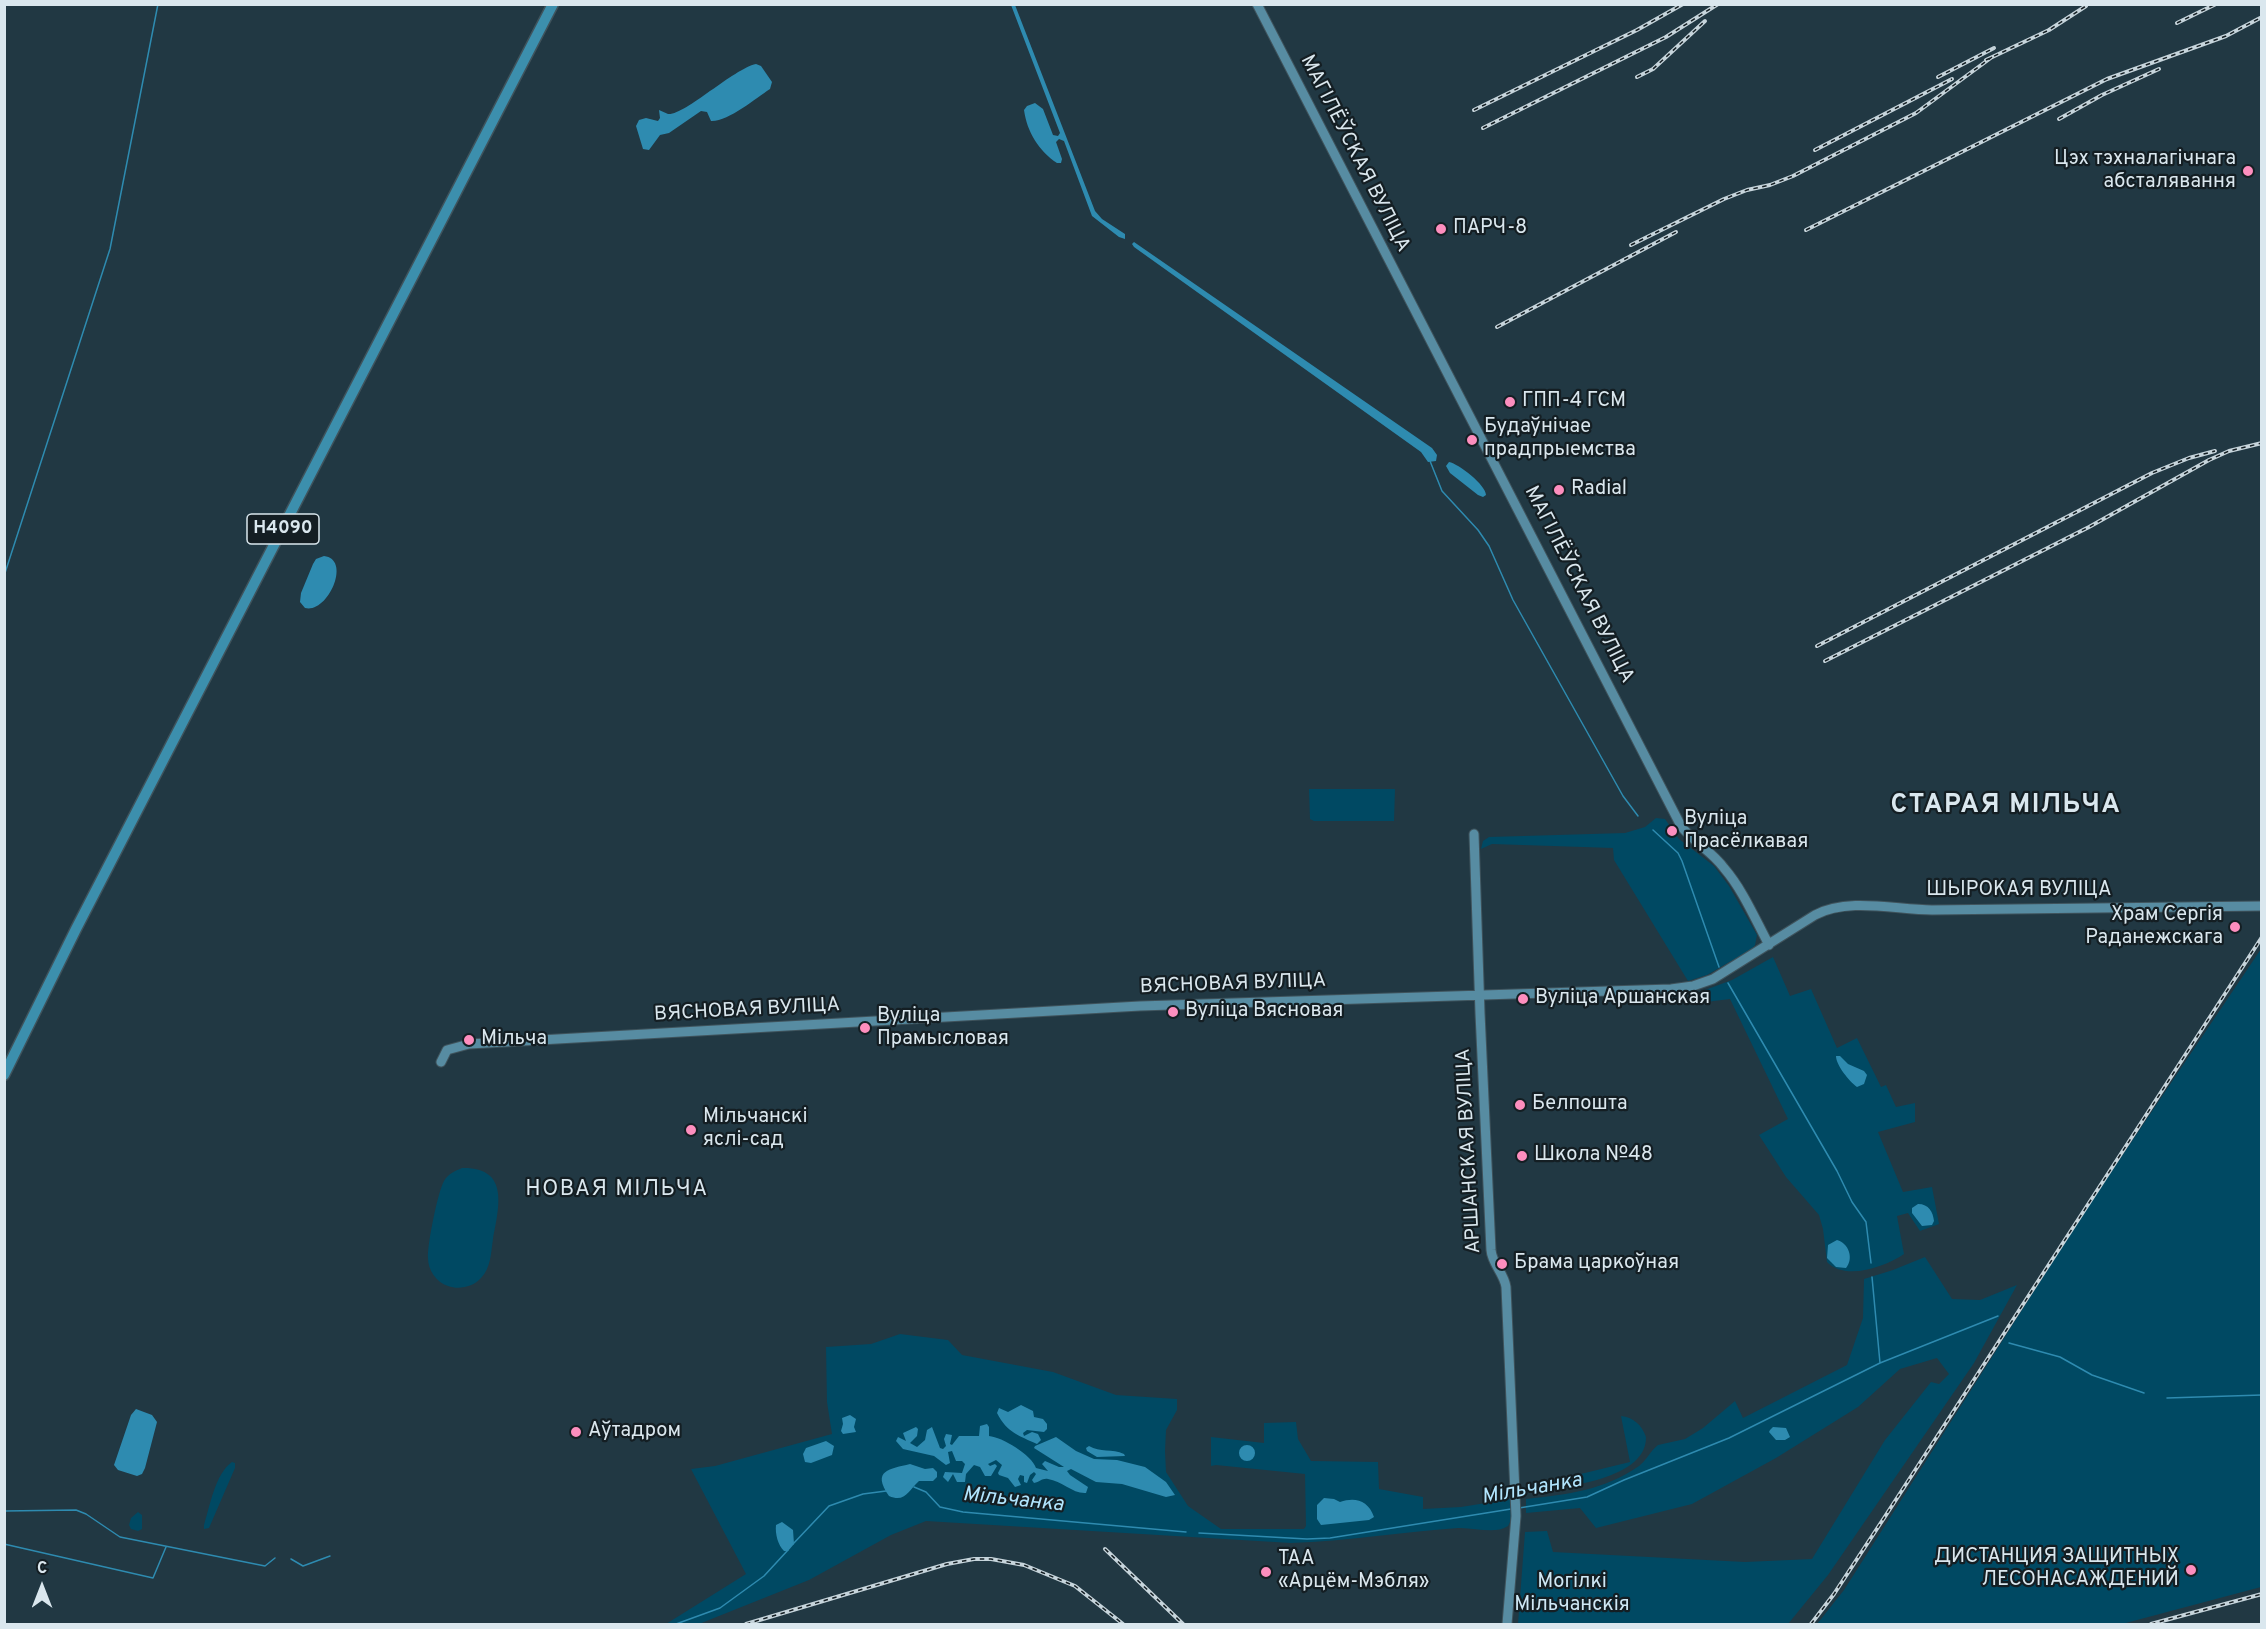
<!DOCTYPE html>
<meta charset="utf-8">
<style>
body{margin:0}
#map{position:relative;width:2266px;height:1629px;overflow:hidden;background:#213843;font-family:Overpass,sans-serif}
canvas{display:block}
.frame{position:absolute;inset:0;border:6px solid #dae7ee;pointer-events:none}
.north{position:absolute;left:12px;top:1557px;width:60px;height:60px;-webkit-text-stroke:4px #141e23;paint-order:stroke;rotate:0deg;font-size:16px;font-weight:700;line-height:24px;text-align:center;color:#dae7ee}
.north::after{content:'';display:block;margin:auto;width:21px;height:27px;background:#dae7ee;clip-path:polygon(50% 0,100% 100%,50% 72%,0 100%)}
</style>
<div id="map">
<canvas width="2266" height="1629"></canvas>
<div class="frame"></div>
<div class="north">С</div>
</div>
<script>
const ctx = document.querySelector('canvas').getContext('2d');
ctx.lineJoin = 'round';
function paint(path, color) { ctx.fillStyle = color; ctx.fill(path, 'evenodd'); }
function strokePath(path, color, width, dash) { ctx.strokeStyle = color; ctx.lineWidth = width; ctx.lineCap = dash ? 'butt' : 'round'; ctx.setLineDash(dash || []); ctx.stroke(path); }
function label(font, color, halo, rows, align = 'center') {
  ctx.font = font + ' Overpass,sans-serif'; ctx.lineWidth = 4.5; ctx.setLineDash([]); ctx.textBaseline = 'middle'; ctx.strokeStyle = halo; ctx.fillStyle = color; for (const [text, x, y, turn = 0] of rows) {
    ctx.save(); ctx.translate(x, y); ctx.rotate((+turn || 0) * Math.PI / 180); ctx.textAlign = isNaN(turn) ? turn : align; if (halo) ctx.strokeText(text, 0, 0); ctx.fillText(text, 0, 0); ctx.restore();
  }
}
const green = new Path2D(`
 M1309,789H1395L1394,821H1314L1310,819Z
 M1656,818L1665,819L1679,839L1714,866L1729,886L1757,935L1755,945L1752,949L1707,975L1688,981L1614,860L1613,848L1492,844L1481,849L1483,841L1489,837L1625,833L1645,827Z
 M2261,949V1587L2122,1624H1817L1844,1590L2081,1217Z
 M1773,957L1790,996L1811,989L1837,1048L1857,1038L1881,1087L1886,1085L1896,1107L1915,1103V1122L1878,1132L1903,1192L1932,1187L1939,1224L1920,1231L1908,1213L1897,1216L1904,1254C1885,1267 1845,1281 1827,1262L1823,1229L1819,1215L1786,1177L1759,1135L1788,1119L1730,999L1706,1002L1705,990L1732,980Z
 M462,1168C510,1167 499,1207 493,1239C491,1252 491,1268 481,1278C473,1287 459,1290 448,1286C436,1282 428,1270 428,1258C427,1246 438,1191 444,1181C448,1174 455,1171 462,1168Z
 M1925,1257L1952,1299L1980,1300L2017,1285L1974,1363L1828,1575L1788,1624H1518L1525,1532L1547,1531L1553,1552L1745,1562L1812,1559L1885,1440L1931,1382L1939,1384L1949,1374L1937,1358L1900,1369L1858,1407L1776,1458L1692,1504L1596,1528L1580,1508L1526,1513V1499C1569,1494 1602,1491 1639,1466C1647,1460 1650,1451 1658,1445L1685,1439L1703,1428L1735,1401L1743,1418L1847,1365L1863,1318L1864,1279L1893,1270Z
 M900,1334L948,1340L962,1355L1053,1372L1116,1395L1177,1399V1410L1166,1430L1165,1451L1166,1472L1188,1506L1221,1529H1304L1306,1526L1305,1474L1216,1465L1211,1466V1437L1264,1443V1423L1296,1422L1298,1439L1311,1461L1378,1462L1379,1489L1423,1497V1509L1461,1507L1511,1499V1520L1508,1526C1495,1535 1473,1527 1458,1528C1402,1532 1347,1541 1291,1543L926,1521L891,1535L809,1580L699,1624H666L746,1574L691,1469L715,1466L832,1434L827,1402L826,1347L871,1344Z
 M1621,1416C1633,1417 1642,1425 1646,1437C1647,1482 1553,1489 1522,1491L1519,1489L1630,1462Z
 M232,1462L235,1463V1468L209,1528L204,1529V1525C210,1506 215,1474 232,1462Z
 M138,1512L142,1515V1529L138,1531L131,1529L129,1525L131,1518Z`);
const water = new Path2D(`
 M1011,5H1015L1095,211L1102,219L1125,234V239L1119,237L1092,216L1064,141L1059,139L1056,142L1062,159L1061,163H1057C1039,151 1027,132 1024,110L1027,106L1035,103L1043,109L1053,135L1058,136L1060,133Z
 M756,64L761,66L772,82L770,89C756,98 728,122 711,121L707,112L701,111L669,133L660,135L649,150L643,149L636,126L639,120L646,118L658,121L660,118L659,110C662,111 665,113 668,114C684,116 733,69 756,64Z
 M1134,242L1432,448L1437,455L1436,461L1428,462L1421,452L1134,247L1132,244Z
 M1449,462C1459,464 1486,485 1486,495L1483,497L1478,495L1450,473L1446,466Z
 M324,556C352,559 328,614 305,608L300,602L301,593L313,564L316,559Z
 M1836,1056H1840L1848,1064L1864,1071L1867,1075L1864,1084L1857,1087C1849,1081 1836,1065 1836,1056Z
 M1918,1204C1929,1204 1933,1212 1934,1221L1932,1225L1922,1226L1912,1213V1208Z
 M1837,1240C1849,1243 1854,1259 1846,1268L1836,1267L1827,1258L1828,1245Z
 M1021,1405L1033,1411L1034,1417L1043,1419L1047,1424V1429L1044,1432L1027,1430L1023,1433L1024,1436L1032,1432L1038,1434L1041,1440L1037,1444C1020,1436 1007,1433 997,1413L999,1408L1008,1412Z
 M136,1409L152,1415L157,1422L145,1468L142,1474L137,1476L118,1470L114,1465L131,1415Z
 M850,1415L856,1419L854,1427L856,1432L843,1434L841,1431L843,1424L842,1418Z
 M987,1424L989,1427V1436C1002,1437 1032,1455 1036,1468L1048,1471L1042,1464L1045,1461L1059,1467H1064L1034,1448L1035,1446L1056,1437L1076,1451L1094,1459L1117,1460L1145,1467L1166,1482L1175,1495L1166,1497L1122,1484L1096,1482L1071,1469L1067,1471L1070,1475L1088,1487L1086,1493C1073,1494 1062,1481 1048,1479C1042,1478 1040,1482 1034,1483L1032,1480L1036,1474L1034,1472L1030,1475L1027,1483L1024,1482V1476L1020,1475L1018,1479L1021,1485L1015,1487L1008,1478L999,1475L998,1473L1002,1465L996,1460L988,1464L990,1466L995,1464L997,1466L991,1476H985L980,1467L974,1465L966,1474L965,1482H957L953,1474L948,1482L943,1477L945,1472L962,1473L965,1464L962,1461H956L952,1451L948,1452L950,1463L946,1465L934,1456L903,1449L896,1441L898,1437L906,1441L903,1433L916,1427L918,1429L917,1436L910,1443L917,1447L925,1440L927,1430L932,1427L940,1448L943,1449L946,1446L944,1439L946,1434L952,1435L950,1444L952,1445L959,1436H979L980,1426Z
 M1773,1427L1786,1428L1790,1437L1785,1440H1776L1769,1432L1770,1430Z
 M826,1441L834,1446L832,1455L811,1463L805,1462L803,1454L806,1448Z
 M1239 1453a8 8 0 1 1 16 0a8 8 0 1 1-16 0Z
 M1089,1446C1100,1453 1112,1448 1124,1454L1125,1456L1097,1457L1087,1451L1086,1448Z
 M910,1464L925,1469L933,1468L937,1472V1477L933,1481H919C908,1491 905,1503 889,1496C871,1470 890,1469 910,1464Z
 M1324,1498L1334,1499L1340,1502C1355,1497 1368,1500 1374,1517L1369,1520L1321,1525L1317,1519V1505Z
 M782,1522L793,1530L794,1544L788,1551H784C778,1545 775,1534 776,1525Z`);
const stream = new Path2D(`
 M1430,461L1442,491L1478,530L1489,546L1513,600L1623,796L1638,816
 M4,576L110,249L158,4
 M1653,830L1678,853L1682,861L1719,967
 M1728,983L1837,1171L1852,1202L1866,1222L1871,1263
 M1872,1277L1880,1363
 M2009,1343L2060,1357L2092,1375L2144,1393
 M2167,1398L2262,1395
 M914,1487L926,1492L940,1507L963,1512L1186,1532
 M1519,1508L1587,1497L1624,1480L1729,1438L1880,1363L1998,1316
 M4,1511L76,1510L86,1514L120,1537L265,1566L275,1558
 M1199,1533L1307,1539L1330,1538L1511,1509
 M4,1544L153,1578L166,1547
 M793,1544L829,1506L863,1494L886,1491
 M291,1559L303,1566L330,1556
 M676,1624L720,1608L764,1576L788,1550`);
const secondary = new Path2D(`
 M1257,4L1681,826C1693,842 1712,851 1724,868C1743,890 1755,919 1769,945
 M1474,834L1480,1013L1491,1250C1492,1264 1504,1273 1506,1287L1516,1516L1507,1624
 M441,1062L447,1050L469,1044L1140,1006L1671,989L1693,986L1713,979L1815,915C1849,897 1896,910 1932,910C2042,909 2152,907 2262,906`);
const primary = new Path2D(`
 M4,1075L76,929L553,4`);
const rail = new Path2D(`
 M2177,23L2216,4
 M1986,60L2049,30L2086,6
 M1637,77L1653,69L1705,21
 M1938,77L1994,48
 M1474,110L1637,30L1683,4
 M2059,119L2102,95L2159,69
 M1483,128L1666,37L1718,4
 M1815,150L1952,79
 M1806,230L2107,79L2226,36L2262,17
 M1631,245L1724,199L1747,190L1770,185L1793,176L1916,113L1992,57
 M1497,327L1676,232
 M1817,646L2152,473L2189,458L2215,451
 M1825,661L2089,527L2209,460L2229,451L2262,443
 M1105,1549L1183,1624
 M746,1624L947,1564L974,1559H991L1024,1565L1075,1586L1123,1624
 M1811,1624L1834,1594L1886,1515L2262,937
 M2151,1624L2262,1594`);
const markers = [
 [2248,171,6,"#fd8ebe"],
 [1441,229,6,"#fd8ebe"],
 [1510,402,6,"#fd8ebe"],
 [1472,440,6,"#fd8ebe"],
 [1559,490,6,"#fd8ebe"],
 [1672,831,6,"#fd8ebe"],
 [2235,927,6,"#fd8ebe"],
 [1523,999,6,"#fd8ebe"],
 [1173,1012,6,"#fd8ebe"],
 [865,1028,6,"#fd8ebe"],
 [469,1040,6,"#fd8ebe"],
 [1520,1105,6,"#fd8ebe"],
 [691,1130,6,"#fd8ebe"],
 [1522,1156,6,"#fd8ebe"],
 [1502,1264,6,"#fd8ebe"],
 [576,1432,6,"#fd8ebe"],
 [2191,1570,6,"#fd8ebe"],
 [1266,1572,6,"#fd8ebe"]
];
const shields = [
 [283,529,72]
];
const shieldNames = [
 ["Н4090",283,529]
];
const streetNames = [
 ["МАГІЛЁЎСКАЯ ВУЛІЦА",1354,154,63],
 ["МАГІЛЁЎСКАЯ ВУЛІЦА",1578,585,63],
 ["ШЫРОКАЯ ВУЛІЦА",2019,891],
 ["ВЯСНОВАЯ ВУЛІЦА",1233,985,-2],
 ["ВЯСНОВАЯ ВУЛІЦА",747,1011,-3],
 ["АРШАНСКАЯ ВУЛІЦА",1470,1151,-93]
];
const poiNames = [
 ["Цэх тэхналагічнага",2236,160,"right"],
 ["абсталявання",2236,183,"right"],
 ["ПАРЧ-8",1453,229],
 ["ГПП-4 ГСМ",1522,402],
 ["Будаўнічае",1484,428],
 ["прадпрыемства",1484,451],
 ["Radial",1571,490],
 ["Вуліца",1684,820],
 ["Прасёлкавая",1684,843],
 ["Храм Сергія",2223,916,"right"],
 ["Раданежскага",2223,939,"right"],
 ["Вуліца Аршанская",1535,999],
 ["Вуліца Вясновая",1185,1012],
 ["Вуліца",877,1017],
 ["Прамысловая",877,1040],
 ["Мільча",481,1040],
 ["Белпошта",1532,1105],
 ["Мільчанскі",703,1118],
 ["яслі-сад",703,1141],
 ["Школа №48",1534,1156],
 ["Брама царкоўная",1514,1264],
 ["Аўтадром",588,1432],
 ["ДИСТАНЦИЯ ЗАЩИТНЫХ",2179,1558,"right"],
 ["ЛЕСОНАСАЖДЕНИЙ",2179,1581,"right"],
 ["ТАА",1278,1560],
 ["«Арцём-Мэбля»",1278,1583]
];
const parkNames = [
 ["Могілкі",1572,1583],
 ["Мільчанскія",1572,1606]
];
const waterNames = [
 ["Мільчанка",1532,1490,-10],
 ["Мільчанка",1013,1501,6]
];
const quarterNames = [
 ["НОВАЯ МІЛЬЧА",617,1191]
];
const districtNames = [
 ["СТАРАЯ МІЛЬЧА",2006,807]
];
paint(green, '#004963');
paint(water, '#2e8bb0');
strokePath(stream, '#2e8bb0', 1.5);
strokePath(secondary, '#3f535c', 11);
strokePath(primary, '#3f535c', 13);
strokePath(secondary, '#578ca2', 9);
strokePath(primary, '#3c8fad', 10);
strokePath(rail, '#c6d4db', 4);
strokePath(rail, '#141e23', 1.5, [4.5]);
for (const [x, y, r, color] of markers) { const dot = new Path2D(); dot.arc(x, y, r, 0, 2 * Math.PI); ctx.fillStyle = color; ctx.fill(dot); strokePath(dot, '#141e23', 2); }
for (const [x, y, w] of shields) { const box = new Path2D(); box.roundRect(x - w / 2, y - 15, w, 30, 4.5); ctx.fillStyle = '#141e23'; ctx.fill(box); strokePath(box, '#dae7ee', 1.5); }
label('bold 18px', '#dae7ee', null, shieldNames);
label('20px', '#dae7ee', '#141e23', streetNames);
label('20px', '#dae7ee', '#141e23', poiNames, 'left');
label('20px', '#cfe8f5', '#141e23', parkNames);
label('italic 21px', '#b1e5fe', '#141e23', waterNames);
ctx.letterSpacing = '1.5px';
label('22px', '#dae7ee', '#141e23', quarterNames);
ctx.letterSpacing = '0px';
ctx.letterSpacing = '1.5px';
label('bold 26px', '#dae7ee', '#141e23', districtNames);
ctx.letterSpacing = '0px';
</script>
